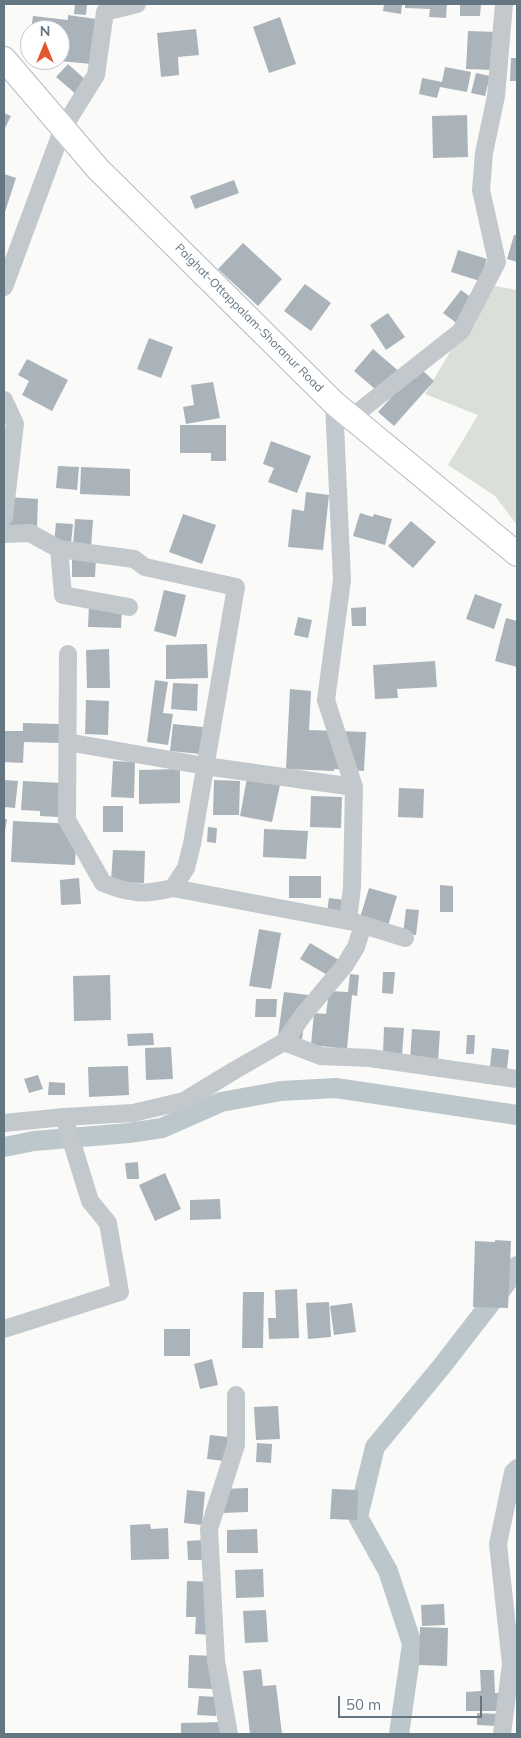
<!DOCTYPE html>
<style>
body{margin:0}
#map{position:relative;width:521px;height:1738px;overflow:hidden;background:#fafaf8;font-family:Mulish,sans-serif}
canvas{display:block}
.frame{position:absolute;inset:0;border:5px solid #657683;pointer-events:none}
.north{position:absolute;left:20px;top:20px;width:50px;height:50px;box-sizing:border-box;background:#fff;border:1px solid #c1c8cd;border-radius:50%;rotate:0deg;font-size:14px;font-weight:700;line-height:20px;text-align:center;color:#657683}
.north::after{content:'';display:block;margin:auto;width:18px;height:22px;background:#e4572e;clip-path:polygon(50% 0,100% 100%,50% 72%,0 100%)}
.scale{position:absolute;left:338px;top:1696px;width:144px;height:22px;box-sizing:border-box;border:2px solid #657683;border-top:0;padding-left:6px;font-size:15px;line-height:18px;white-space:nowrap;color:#657683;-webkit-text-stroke:4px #fff;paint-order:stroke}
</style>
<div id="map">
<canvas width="521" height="1738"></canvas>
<div class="frame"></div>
<div class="north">N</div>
<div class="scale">50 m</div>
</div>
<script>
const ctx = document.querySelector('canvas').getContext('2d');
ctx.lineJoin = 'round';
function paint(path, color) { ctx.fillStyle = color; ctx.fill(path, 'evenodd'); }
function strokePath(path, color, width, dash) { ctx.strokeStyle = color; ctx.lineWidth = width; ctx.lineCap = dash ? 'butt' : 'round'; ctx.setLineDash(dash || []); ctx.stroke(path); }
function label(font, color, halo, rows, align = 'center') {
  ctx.font = font + ' Mulish,sans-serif'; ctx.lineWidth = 5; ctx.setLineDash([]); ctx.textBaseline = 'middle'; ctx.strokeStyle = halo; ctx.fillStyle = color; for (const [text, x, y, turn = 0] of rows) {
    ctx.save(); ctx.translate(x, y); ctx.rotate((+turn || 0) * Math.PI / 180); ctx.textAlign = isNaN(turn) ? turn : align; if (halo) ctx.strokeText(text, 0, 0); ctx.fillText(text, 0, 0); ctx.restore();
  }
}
const green = new Path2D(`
 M489,285L517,290V525L495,496L448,465L478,415L425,394L453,347L475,325Z`);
const canal = new Path2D(`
 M4,1147L34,1141L129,1133L162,1128L221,1102L281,1091L336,1088L517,1115
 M399,1734L412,1644L388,1571L358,1517L375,1447L442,1366L517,1269V1266`);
const building = new Path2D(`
 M75,4H87L86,15L74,14Z
 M384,4H402L401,14L383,11Z
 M405,4H447L446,18L429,17L430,9L405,8Z
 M460,4H481L480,16H460Z
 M68,15L96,19L91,64L60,61V30H31L33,16L68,20Z
 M280,17L296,64L269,73L253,27Z
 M196,29L199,55L178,57L179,75L161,77L157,33Z
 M468,31L496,32L494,70L466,69Z
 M511,58H517V81H510Z
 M68,64L88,82L77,95L56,77Z
 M445,67L471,72L467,92L440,87L437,98L419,94L422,78L442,82Z
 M476,73L490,76L485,96L471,93Z
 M4,113L11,116L4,130Z
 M467,115L468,157L433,158L432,116Z
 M4,174L16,178L4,215Z
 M234,180L239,193L195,209L190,196Z
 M514,235H517V262L507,259Z
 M243,243L282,279L258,306L218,269Z
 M458,250L487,259L480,281L451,272Z
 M305,284L331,303L311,331L284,311Z
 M461,290L480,304L463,328L443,313Z
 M388,313L405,337L386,350L370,325Z
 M149,338L173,347L161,378L137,369Z
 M373,349L401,373L382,395L354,371Z
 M27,359L68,380L52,411L22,395L29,381L18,375Z
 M419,367L434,381L394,426L378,412Z
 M213,382L220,418L186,424L183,407L194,405L191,385Z
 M180,425H226V461H211V453H180Z
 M271,441L311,456L297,493L268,482L274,468L263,464Z
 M58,466L79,467L77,490L56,488Z
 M81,467L130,469V496L80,494Z
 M306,492L329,495L323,550L288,547L292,509L304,511Z
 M8,497L38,499L37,528L6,526Z
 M360,513L373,517L374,514L392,519L385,545L353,536Z
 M183,514L216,525L202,564L169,552Z
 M75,519L93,520L91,548L73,547Z
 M411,521L436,542L413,568L388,546Z
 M56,523L73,524L71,543L54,542Z
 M72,557H96L95,577H72Z
 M164,590L186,595L176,637L154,631Z
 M475,594L502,604L494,629L466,619Z
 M89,606L122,608L121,628L88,627Z
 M366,607V626H352L351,608Z
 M298,617L312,620L308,638L294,635Z
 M506,618L517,621V667L495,661Z
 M207,644L208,678L166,679V645Z
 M109,649L110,688H87L86,650Z
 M435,661L437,687L397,689L398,698L375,699L373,665Z
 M155,680L168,682L163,713L173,714L168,745L147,742Z
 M173,683L198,684L197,711L171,709Z
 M290,689L311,691L309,730L366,732L364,771L334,769V771L286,769Z
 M86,700L109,701L108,735L85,734Z
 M23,723L59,724V743L24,742L23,763L4,762V731H23Z
 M173,724L203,727L200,754L170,751Z
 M113,761L135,762L134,798L111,797Z
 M180,769V803L139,804V770Z
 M247,778L280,785L272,822L240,816Z
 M4,780L18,781L15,808L4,807Z
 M214,780L240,781L239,815H213Z
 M23,781L60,783L58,817L40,816V811L21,810Z
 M399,788L424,789L423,818L398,817Z
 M311,796L342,797L341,828L310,827Z
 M103,806H123V832H103Z
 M4,819H7L5,831H4Z
 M13,821L77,824L75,865L11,862Z
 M208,827L217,828L216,843L207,842Z
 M264,829L308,831L306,859L263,857Z
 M113,850L145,851L144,883L111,882Z
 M289,876H321V898H289Z
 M79,878L81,904L61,905L60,880Z
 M440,885L453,886V912H440Z
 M369,888L397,896L387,929L359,921Z
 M329,898L345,900L344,915L327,913Z
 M406,909L419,910L416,935L403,934Z
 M259,929L281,933L271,989L249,986Z
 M310,943L339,960L329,976L300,959Z
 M383,972H395L393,994L382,993Z
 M350,974L359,975L357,996L352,995L347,1049L311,1045L314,1013L326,1014L329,991L348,992Z
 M110,975L111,1020L74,1021L73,976Z
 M284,992L308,995L302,1039L278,1036Z
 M256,999H277L276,1017H255Z
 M384,1027L404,1028L402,1055L383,1054Z
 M412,1029L440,1031L438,1062L410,1061Z
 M153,1033L154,1045L128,1046L127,1034Z
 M467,1035H475L474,1054H466Z
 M171,1047L173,1079L146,1080L145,1048Z
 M492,1048L509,1050L507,1069L490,1067Z
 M128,1066L129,1095L89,1097L88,1067Z
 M38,1075L43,1089L29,1093L24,1079Z
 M49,1082L65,1083V1095H48Z
 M138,1162L139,1179H127L125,1163Z
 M165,1173L181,1209L155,1221L139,1185Z
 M220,1199L221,1219L190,1220V1200Z
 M495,1240L511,1241L508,1308L473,1307L475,1241L495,1242Z
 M297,1289L299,1338L269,1339L268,1318H276L275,1290Z
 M243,1292H264L263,1348H242Z
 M329,1302L331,1337L308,1339L306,1303Z
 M352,1303L356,1332L334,1335L330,1306Z
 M164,1329H190V1356H164Z
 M212,1359L218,1385L200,1389L194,1364Z
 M278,1406L280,1439L256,1440L254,1407Z
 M210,1435L237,1438L234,1462L207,1459Z
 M257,1443L272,1444L271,1463L256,1462Z
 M248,1488V1512L222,1513L221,1489Z
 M332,1489L358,1490L357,1520L330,1519Z
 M187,1490L205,1492L202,1525L184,1523Z
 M150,1524L151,1529L168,1528L169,1559L131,1560L130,1525Z
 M257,1529L258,1553H227V1530Z
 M205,1540V1560H188L187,1541Z
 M263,1569L264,1597L236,1598L235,1570Z
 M187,1581L213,1582L211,1635L195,1634L196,1617H186Z
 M444,1604L445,1625L422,1626L421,1605Z
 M266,1610L268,1642L245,1643L243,1611Z
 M420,1627L448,1628L447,1666L419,1665Z
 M189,1655L215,1656L213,1689L188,1688Z
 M261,1669L263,1686L276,1685L282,1734H250L243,1671Z
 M480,1670H494L495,1693H502V1711H466V1692L481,1691Z
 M199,1696L218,1697L216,1716L197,1715Z
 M477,1713L499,1714L498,1726L477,1725Z
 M224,1722V1734H181V1723Z`);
const minor = new Path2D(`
 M4,287L63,128L96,75L105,12L137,4
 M4,400L15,424L4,517
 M352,417L461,331L497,262L481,190L484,153L496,96L504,4
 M4,534L30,533L59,549L134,559L145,567L236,587L192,844L186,868L173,888C145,895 130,894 103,883L67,820L68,654
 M59,549L63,595L129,607
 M67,742L205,766L354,787
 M173,888L348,921L352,887L354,787L326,700L342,580L334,403
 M354,922L405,938
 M284,1042L304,1014L345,965L356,947L363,925
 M4,1123L64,1117L133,1113L184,1101L235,1070L284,1042L321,1056L370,1058L517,1079
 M4,1329L120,1292L108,1223L90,1201L64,1117
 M229,1734L216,1661L209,1529L236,1445V1395
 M502,1734L511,1664L498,1544L513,1472L517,1468`);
const secondary = new Path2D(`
 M4,59L98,169L334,403L517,554`);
const streetNames = [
 ["Palghat-Ottappalam-Shoranur Road",249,318,45]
];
paint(green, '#dadfd7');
strokePath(canal, '#bbc7cb', 20);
paint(building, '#aab3b9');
strokePath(secondary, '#b3babf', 26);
strokePath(minor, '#c3c8cc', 18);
strokePath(secondary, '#fff', 24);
label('12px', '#657683', '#fff', streetNames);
</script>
